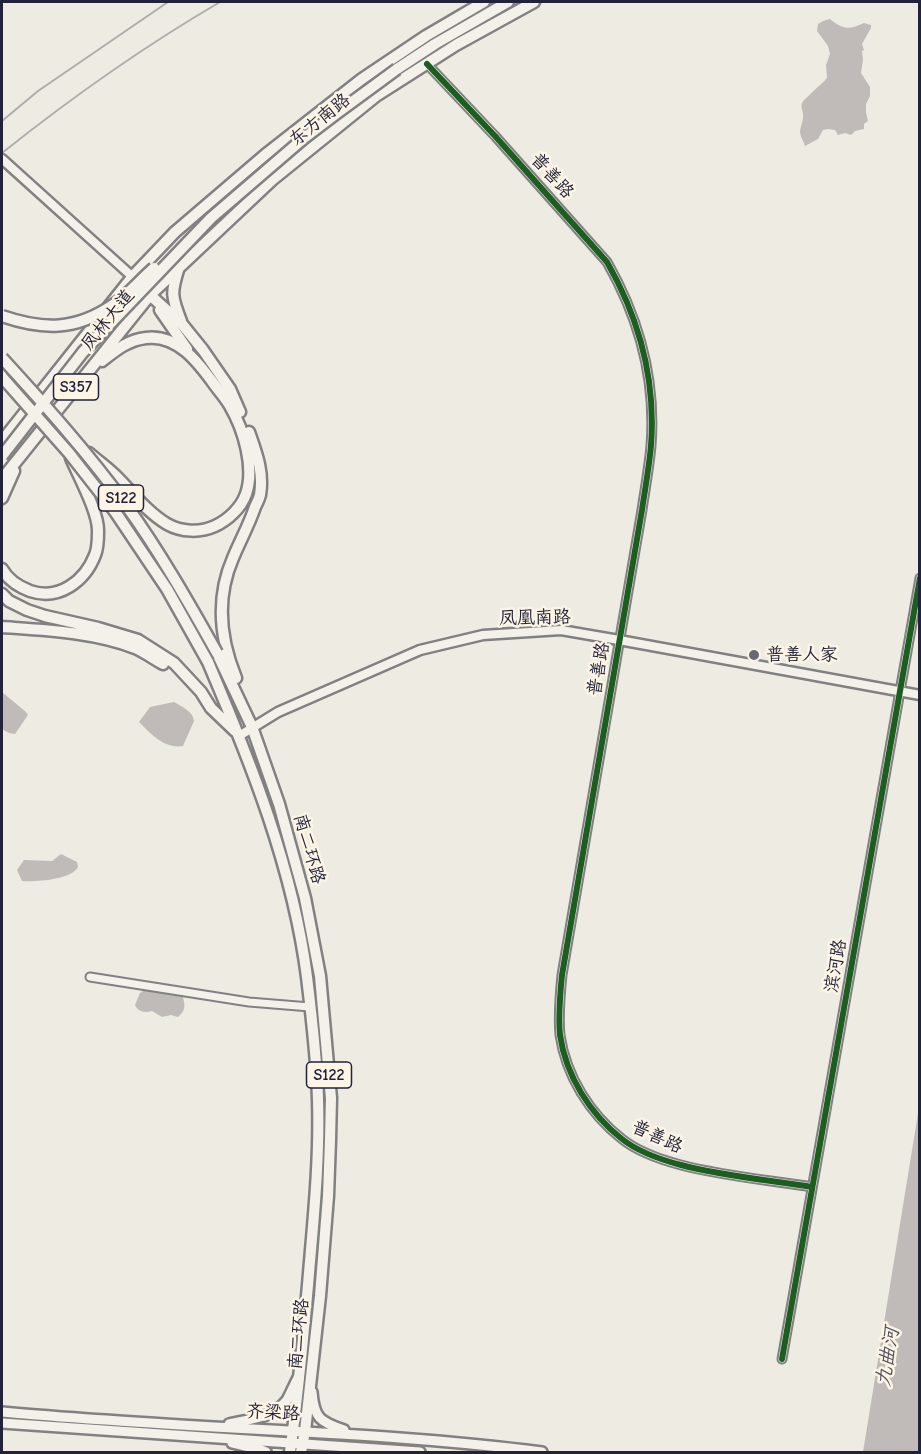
<!DOCTYPE html>
<meta charset="utf-8">
<style>
body{margin:0}
#map{position:relative;width:921px;height:1454px;overflow:hidden;background:#eeebe3;font-family:"Comic Neue",sans-serif}
canvas{display:block}
.frame{position:absolute;inset:0;border:3px solid #22223b;pointer-events:none}
</style>
<div id="map">
<canvas width="921" height="1454"></canvas>
<div class="frame"></div>
</div>
<script>
const ctx = document.querySelector('canvas').getContext('2d');
ctx.lineJoin = 'round';
function paint(path, color) { ctx.fillStyle = color; ctx.fill(path, 'evenodd'); }
function strokePath(path, color, width, dash) { ctx.strokeStyle = color; ctx.lineWidth = width; ctx.lineCap = dash ? 'butt' : 'round'; ctx.setLineDash(dash || []); ctx.stroke(path); }
function label(font, color, halo, rows, align = 'center') {
  ctx.font = font + ' "Comic Neue","LXGW WenKai TC",sans-serif'; ctx.lineWidth = 5; ctx.setLineDash([]); ctx.textBaseline = 'middle'; ctx.strokeStyle = halo; ctx.fillStyle = color; for (const [text, x, y, turn = 0] of rows) {
    ctx.save(); ctx.translate(x, y); ctx.rotate((+turn || 0) * Math.PI / 180); ctx.textAlign = isNaN(turn) ? turn : align; if (halo) ctx.strokeText(text, 0, 0); ctx.fillText(text, 0, 0); ctx.restore();
  }
}
const water = new Path2D(`
 M830,19C844,30 849,30 864,23L871,25V28L862,44L864,50L862,51L863,60L861,73L870,87V96L866,104V112L868,121L864,124V129L855,131L851,135L845,133L838,135L835,130L828,129L823,130L818,139L805,146C804,142 800,136 800,132C800,127 803,122 803,117C804,112 800,108 802,103C804,99 822,84 827,78L826,65L830,54L828,46L817,31L818,24L823,21Z
 M2,692L26,712L28,715L15,734L9,733L2,729Z
 M174,702C182,707 193,711 194,721L183,746C164,749 151,734 139,722L150,707Z
 M61,854L77,862L78,867C71,880 35,882 22,881L17,870L24,860L52,861Z
 M144,990L183,997C185,1006 186,1010 178,1017L171,1015L162,1017L152,1011C145,1013 138,1012 135,1005L140,993Z
 M919,1107V1452H863Z`);
const minor = new Path2D(`
 M427,64L495,136L607,262C639,318 656,381 651,446C649,468 645,489 642,510L562,975C560,995 558,1015 560,1035C566,1076 590,1114 622,1139C637,1151 662,1160 681,1165C723,1176 768,1180 812,1187
 M90,977L249,1002L310,1007
 M782,1359L920,578`);
const tertiary = new Path2D(`
 M2,159L135,279
 M239,736L278,712L420,650L483,635L561,630L619,640L920,695`);
const secondary = new Path2D(`
 M312,1392C314,1418 320,1422 344,1430
 M2,1412C36,1415 71,1418 106,1420C251,1431 397,1433 542,1452
 M2,1423L420,1452
 M229,1424C250,1419 273,1418 287,1400C291,1393 294,1385 298,1378
 M232,1443L261,1450L266,1452`);
const primary = new Path2D(`
 M397,69L435,44L508,2
 M179,267C171,292 171,296 181,321
 M150,295L182,324L203,350L230,389L240,412
 M160,310L187,349
 M2,441L133,276L175,232L265,155L362,79L426,36L484,2
 M89,453C98,461 108,468 117,477C133,493 147,512 167,524C181,532 200,533 215,526C228,520 241,508 246,494C255,468 244,430 230,406C226,399 219,391 214,384C198,362 177,334 146,338C128,340 116,350 102,361
 M2,479L150,295L272,180L376,96L456,45L534,2
 M2,498L14,471
 M2,569C8,580 17,586 30,591C59,601 85,581 95,555C98,548 98,539 98,532C99,513 79,477 71,458
 M2,594L9,601L27,610L45,616L98,628L138,640L174,663L201,692L211,708L235,731
 M2,627C44,630 95,632 135,648C144,652 154,659 163,664
 M217,653L252,727L279,804L305,898L320,976L331,1098L330,1140L328,1196L320,1296L305,1431L301,1452
 M208,662C251,763 293,868 307,977C312,1018 317,1059 318,1100C320,1162 313,1224 308,1285C303,1341 298,1397 290,1452
 M236,678C220,639 216,597 233,558C240,541 249,525 255,507C257,503 259,499 260,495C264,472 256,452 249,432`);
const rail = new Path2D(`
 M2,121L38,91L168,2
 M2,153C71,98 143,47 220,2`);
const primaryBridge = new Path2D(`
 M2,316C43,330 75,331 113,305C128,295 140,280 154,268
 M2,358C45,405 88,453 126,505C160,552 189,603 217,653
 M2,377L69,453L116,513L167,589L208,662
 M2,456L83,352L211,218L304,138L337,113L397,69`);
const cycleway = new Path2D(`
 M427,64L495,136L607,262C639,318 656,381 651,446C649,468 645,489 642,510L562,975C560,995 558,1015 560,1035C566,1076 590,1114 622,1139C637,1151 662,1160 681,1165C723,1176 768,1180 812,1187
 M782,1359L920,578`);
const markers = [
 [754,655,6,"#696876"]
];
const shields = [
 [76,387,45],
 [121,498,45],
 [329,1075,45]
];
const shieldNames = [
 ["S357",76,387],
 ["S122",121,498],
 ["S122",329,1075]
];
const streetNames = [
 ["东方南路",320,120,-39],
 ["普善路",552,176,48],
 ["凤林大道",108,320,-51],
 ["凤凰南路",535,618,-1],
 ["普善路",599,669,-80],
 ["南二环路",309,849,74],
 ["滨河路",836,966,-80],
 ["普善路",657,1137,25],
 ["南二环路",299,1334,-84],
 ["齐梁路",273,1413,3]
];
const poiNames = [
 ["普善人家",766,655]
];
const waterNames = [
 ["九曲河",888,1357,-81]
];
paint(water, '#c0bbb8');
strokePath(minor, '#828182', 11);
strokePath(tertiary, '#828182', 13);
strokePath(secondary, '#828182', 14);
strokePath(primary, '#828182', 15);
strokePath(minor, '#f4f1eb', 7);
strokePath(tertiary, '#f4f1eb', 8);
strokePath(secondary, '#f4f1eb', 9);
strokePath(primary, '#f4f1eb', 10);
strokePath(rail, '#afadac', 2);
strokePath(primaryBridge, '#828182', 15, []);
strokePath(primaryBridge, '#f4f1eb', 10);
strokePath(cycleway, '#1b5e20', 6);
for (const [x, y, r, color] of markers) { const dot = new Path2D(); dot.arc(x, y, r, 0, 2 * Math.PI); ctx.fillStyle = color; ctx.fill(dot); strokePath(dot, '#fcf5e5', 2); }
for (const [x, y, w] of shields) { const box = new Path2D(); box.roundRect(x - w / 2, y - 13, w, 26, 4.5); ctx.fillStyle = '#fcf5e5'; ctx.fill(box); strokePath(box, '#22223b', 1.5); }
label('bold 16px', '#22223b', null, shieldNames);
label('18px', '#22223b', '#fcf5e5', streetNames);
label('18px', '#22223b', '#fcf5e5', poiNames, 'left');
label('italic 20px', '#525160', '#fcf5e5', waterNames);
</script>
